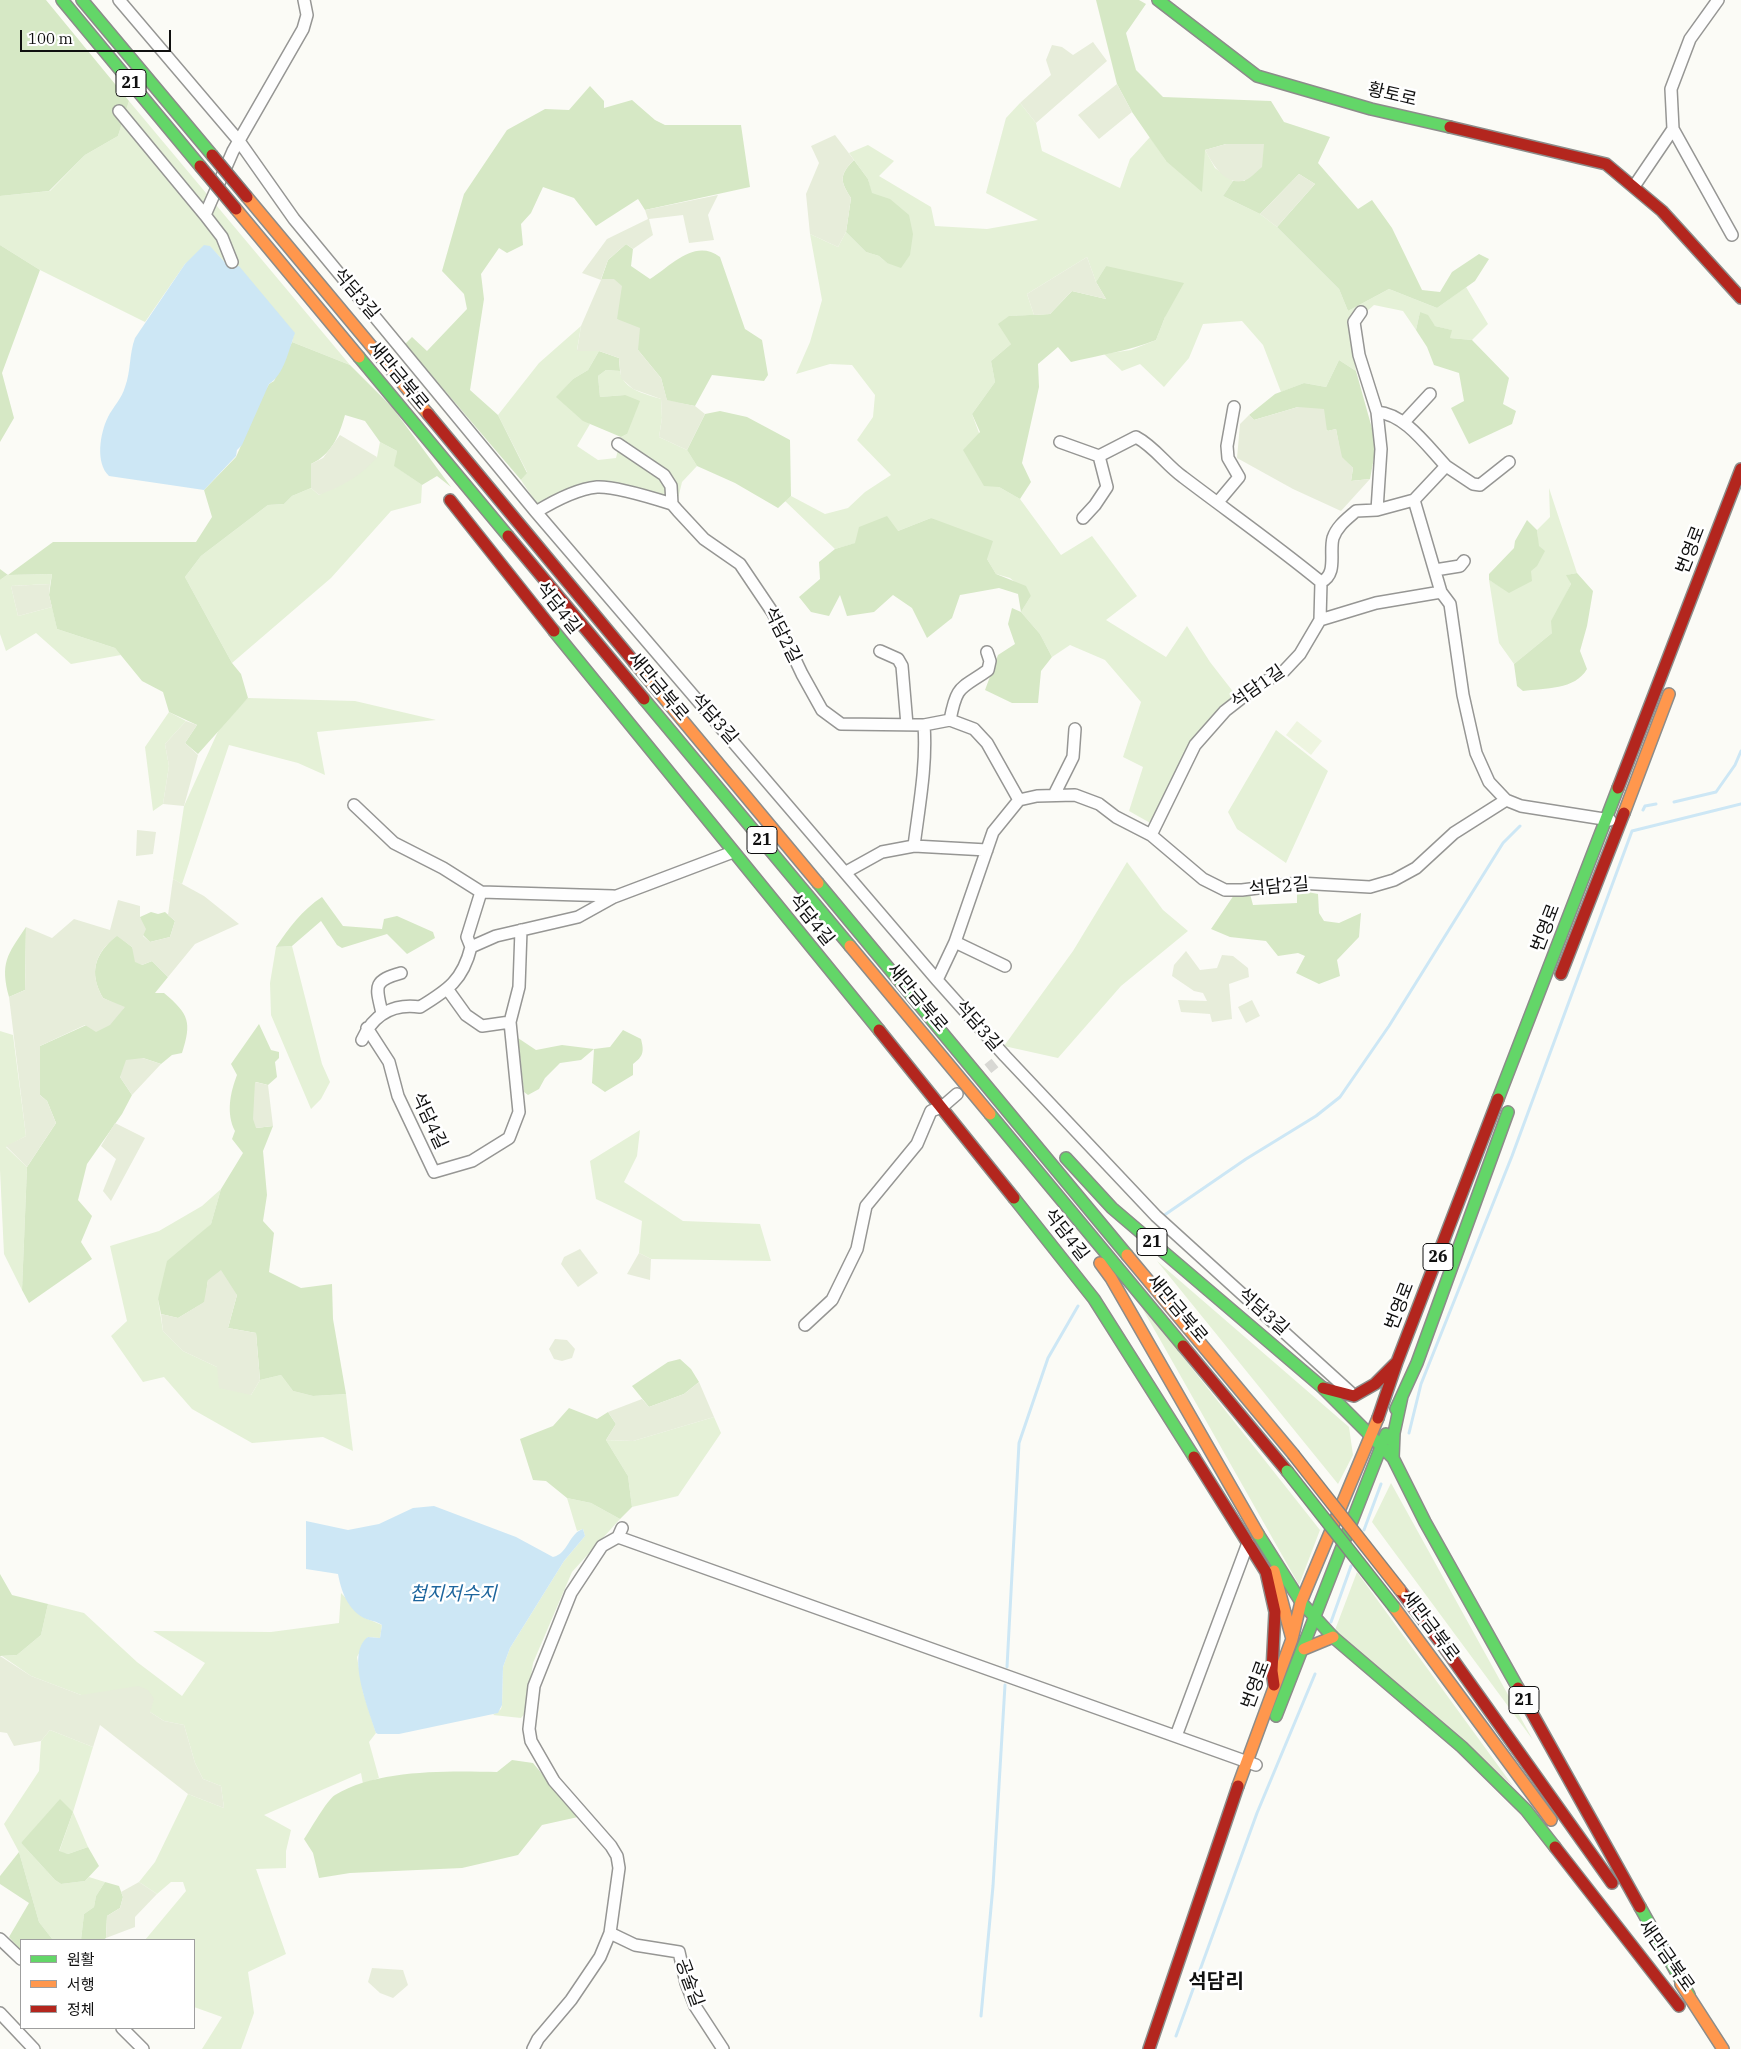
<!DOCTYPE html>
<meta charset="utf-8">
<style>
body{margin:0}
#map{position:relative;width:1741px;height:2049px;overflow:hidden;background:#fbfbf6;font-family:"IBM Plex Serif","Noto Sans KR",serif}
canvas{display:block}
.legend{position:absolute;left:20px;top:1939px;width:175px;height:90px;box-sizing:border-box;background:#fff;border:1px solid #9f9f9f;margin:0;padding:6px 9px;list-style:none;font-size:15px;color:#101010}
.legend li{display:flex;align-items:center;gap:10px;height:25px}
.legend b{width:25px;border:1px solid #9f9f9f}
.scale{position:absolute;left:20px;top:30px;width:151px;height:22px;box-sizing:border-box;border:2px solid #101010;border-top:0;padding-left:6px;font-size:15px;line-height:18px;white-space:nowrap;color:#101010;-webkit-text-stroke:4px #fff;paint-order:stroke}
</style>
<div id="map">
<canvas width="1741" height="2049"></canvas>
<ul class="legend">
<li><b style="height:6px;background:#63d668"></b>원활</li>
<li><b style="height:6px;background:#ff974d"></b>서행</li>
<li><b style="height:6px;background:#b3261e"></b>정체</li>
</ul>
<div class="scale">100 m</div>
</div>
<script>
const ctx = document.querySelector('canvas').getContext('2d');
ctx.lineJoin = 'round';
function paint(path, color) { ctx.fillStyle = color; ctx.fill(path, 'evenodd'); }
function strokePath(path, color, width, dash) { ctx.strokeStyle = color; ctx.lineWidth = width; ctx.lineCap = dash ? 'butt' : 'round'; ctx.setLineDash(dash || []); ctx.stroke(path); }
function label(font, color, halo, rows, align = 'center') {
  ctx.font = font + ' "IBM Plex Serif","Noto Sans KR",serif'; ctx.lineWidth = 5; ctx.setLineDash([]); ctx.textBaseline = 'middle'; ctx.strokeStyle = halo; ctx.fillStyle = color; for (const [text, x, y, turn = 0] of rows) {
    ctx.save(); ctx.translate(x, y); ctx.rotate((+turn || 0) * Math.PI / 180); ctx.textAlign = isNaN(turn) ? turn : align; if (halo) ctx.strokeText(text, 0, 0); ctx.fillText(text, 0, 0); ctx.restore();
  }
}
const green = new Path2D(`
 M129,101L350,365L292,342L294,333L210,247L185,264L145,322L40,270L0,245V196L50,191L85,155L118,136Z
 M1020,103L1036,123L1042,151L1120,188L1130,159L1150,137L1166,161L1205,150L1215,168L1233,181L1223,196L1260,214L1277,227L1339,289L1348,311L1389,289L1437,308L1466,287L1488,324L1472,340L1450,338L1451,330L1435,326L1420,312L1416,330L1403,311L1374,305L1350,326L1356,371L1339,360L1326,387L1304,383L1281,392L1263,345L1242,321L1203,324L1189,358L1164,387L1140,364L1122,371L1104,354L1131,350L1156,340L1165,317L1106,266L1096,282L1087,257L1027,294L1034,315L1009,316L1011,344L991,361L995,382L972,414L999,487L1020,499L1061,555L1092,536L1137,596L1106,620L1166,657L1187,626L1210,662L1238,698L1195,739L1152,824L1129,811L1143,767L1123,757L1141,702L1105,660L1070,645L1052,657L1040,634L1021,612L1031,596L1010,578L996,574L987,559L931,518L898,531L835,549L785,501L791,496L825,514L848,508L865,492L891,475L857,440L873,417L875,395L852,365L830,364L796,374L810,342L822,300L810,234L838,247L846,232L866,252L879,256L887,263L868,179L849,153L868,145L894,161L879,176L931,207L935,226L987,229L1038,220L986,193L1006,118Z
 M581,326L577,350L599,351L588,370L573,379L557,397L590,424L577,446L598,460L616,458L621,437L627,434L625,395L600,397L598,376L606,370L620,371C623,390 646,394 661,399L662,418L659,437L687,450L697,466L682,482L677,503C654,489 610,478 584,485C568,489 552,498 537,504L521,480L527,472L498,415L539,363Z
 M380,442L397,451L395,466L422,485L421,503L391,511L331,578L232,663L185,577L201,556L268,505L284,504L292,496L311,488L319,495L377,457Z
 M1549,488L1577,573L1567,575L1571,584L1562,602L1552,633L1514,664L1499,643L1489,580L1509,592C1530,572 1541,561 1537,530L1550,517Z
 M52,574L50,584L11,586L18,616L52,607L57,629L115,648L121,655L71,664L36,633L6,651L0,634V580L7,575Z
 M248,698L355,701L436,720L317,732L325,775L298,763L229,745L182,884L173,879L184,806L220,727Z
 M169,712L186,721L165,744L169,766L163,804L153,811L145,747Z
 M1276,730L1328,771L1286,863L1237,829L1228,812Z
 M1127,862L1163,910L1188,931L1121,986L1058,1058L1004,1046L1073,951Z
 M292,946L322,1064L330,1082L321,1099L311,1109L271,1015L270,983L276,947Z
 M0,1031L13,1035L26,1136L6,1147L27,1167L22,1290L4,1254L0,1170Z
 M640,1130L637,1156L624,1182L683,1221L760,1224L771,1261L651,1259L639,1253L642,1221L596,1199L590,1161Z
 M221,1189L211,1224L197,1237L158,1299L163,1331L183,1351L217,1367L251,1395L260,1380L281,1375L293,1391L313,1396L346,1394L353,1451L323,1437L252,1443L192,1409L164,1377L143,1382L111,1336L127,1321L110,1246L159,1231L202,1206Z
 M1157,1261L1349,1427L1353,1455L1338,1484Z
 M1137,1299L1320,1530L1299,1585Z
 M714,1417L721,1433L678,1496L632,1507L628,1476L606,1440L633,1441Z
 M1391,1483L1533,1740L1372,1522Z
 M567,1498L591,1503L620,1519L572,1572L533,1663L526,1712L521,1718L493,1715L501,1709L502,1705L503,1667L510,1648L564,1561L585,1536L583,1529L577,1531Z
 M1357,1572L1513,1786L1335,1630Z
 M341,1593L365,1618L382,1625L380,1638L368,1637L357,1657L363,1692L376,1733L369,1742L379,1778L363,1784L361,1773L264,1815L291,1830L286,1851V1868L256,1869L286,1954L248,1972L254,2013L241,2049H202L222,2017L194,2007V1940H145L186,1891L183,1882H171L157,1894L139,1882L155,1862L188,1794L224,1808L221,1786L203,1779L195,1763L184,1725L164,1721L150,1712L81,1695L31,1676L2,1656L17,1655L41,1635L48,1604L84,1613L137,1662L182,1696L205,1663L153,1631L271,1632L339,1623Z
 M50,1730L93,1747L73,1812L88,1847L68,1854L59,1852L73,1812L21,1843L55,1880L61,1884L85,1881L89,1877L105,1882L96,1896L94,1907L84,1914L81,1940H53L39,1922L19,1852L4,1824L39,1771L41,1741Z`);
const forest = new Path2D(`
 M0,0H46L129,101L118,136L85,155L49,191L0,196Z
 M1096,0H1139L1146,4L1126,33L1136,70L1163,97L1271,101L1284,122L1330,137L1318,163L1358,209L1372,200L1392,228L1422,290L1440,292L1452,272L1479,254L1489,259L1475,281L1437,308L1389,289L1348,311L1339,289L1277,227L1315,184L1299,174L1260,214L1223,196L1233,181H1245L1226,144L1205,150L1202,192L1166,161L1132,112L1117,84Z
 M590,86L604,101V108L632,100L655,120L665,125H741L750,187L645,210L638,199L596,226L574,198L543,187L531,213L521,224L523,245L507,253L499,248L481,274L484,299L470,390L498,415L527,473L521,480L405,344L412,337L427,351L467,309L464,294L442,271L464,194L507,130L545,109L569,110Z
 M854,160L868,179L872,193L890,199L909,215L913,234L910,255L901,268L887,263L879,256L866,252L846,232L851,198C840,181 839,175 854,160Z
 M626,244L633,249L631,266L650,279C672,265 695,238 720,257L745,329L762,340L768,375L764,381L712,375L695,406L667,401L661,378L638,350L617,319L601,280L608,260Z
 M0,245L40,270L2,373L14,418L0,442Z
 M1106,266L1184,283L1165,317L1156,340C1129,351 1100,355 1071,362L1058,347L1038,364L1039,387L1022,463L1031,482L1020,499L999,487L984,486L963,450L980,432L972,414L995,382L991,361L1011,344L998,324L1009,316L1050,314L1072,291L1106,299L1096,282Z
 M1420,312L1428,315L1435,326L1452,330L1450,338L1472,340L1509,378L1503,404L1516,411L1512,424L1469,444L1451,408L1464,401L1459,373L1434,365L1427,347L1416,330Z
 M292,342L350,365L392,407L451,487L437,476L422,485L394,466L397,451L380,442L365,421L345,415C339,436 332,454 311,464V488L292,496L284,504L268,505L201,556L185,577L232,663L241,674L248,698L198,754L185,743L197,725L169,712L163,692L142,681L115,648L57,629L49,595L52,574L7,575L0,580V569L8,575L53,542H196L212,517L204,490L236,457L264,393L269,384L274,381Z
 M599,351L619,358L620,371L606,370L598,376L600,397L625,395L640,401L627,434L621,437L583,421L556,397L573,379L588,370Z
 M1339,360L1356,371L1373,432L1375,452L1370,479L1351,481L1353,468L1341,457L1336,429L1328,431L1298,407L1254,420L1249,415L1275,394L1304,383L1326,387Z
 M720,411L747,417L790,440L791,496L778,508L735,483L697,466L687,450L705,414Z
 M887,516L898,531L931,518L993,541L987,559L996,574L1026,586L1031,596L1021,612L1040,634L1052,657L1041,671L1038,703H1012L985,690L998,655L1015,644L1008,624L1012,608L1021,612L1018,594L999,588L960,595L952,618L927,638L912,608L893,595L874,612L847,616L840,595L829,616L811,612L799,597L820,579L819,562L835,549L855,543L859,527Z
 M1527,520L1537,530L1539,546L1545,551L1537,566L1531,571L1532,581L1509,593L1489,580V574L1514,548L1515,541Z
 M1577,573L1593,591L1587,626L1580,651L1587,669C1575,690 1545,688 1523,691L1517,686L1514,664L1552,633L1551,621L1571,584L1566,575Z
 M1297,890L1318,894L1319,913L1324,921L1339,923L1361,913L1359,937L1337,960L1340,976L1319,984L1296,973L1305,956L1298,953L1278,956L1266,941L1230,937L1211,929L1234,895L1250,894L1253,905L1297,903Z
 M322,897L343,926L382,929L384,919L397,916L433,932L435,938L407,954L387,934L342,948L337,945L321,921L292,946L276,947C289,928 302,910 322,897Z
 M151,912L158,914L165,912L175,921L170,937L150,942L143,935L140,917Z
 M26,927L25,990L9,997C0,963 7,955 26,927Z
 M117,935L132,947L142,965L152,961L168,977L155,993H164C189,1014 192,1022 182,1053L172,1055L161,1064L143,1058L120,1077L132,1095L122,1114L87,1164L78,1200L92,1216L81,1242L92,1259L29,1303L22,1290L27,1167L56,1123L47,1101L40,1095V1046L124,1008L103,998C88,972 95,954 117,935Z
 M259,1024L271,1050L279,1052V1058L275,1062L277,1077L268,1085L256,1082V1128L273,1126L263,1151L267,1195L263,1221L274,1233L269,1272L301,1288L332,1284L333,1319L346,1394L313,1396L293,1391L281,1375L260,1380L256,1333L228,1328L237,1295L208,1280L205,1302L178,1318L161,1314L158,1299L167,1261L211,1224L221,1189L243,1153L232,1139L235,1131C226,1114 230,1093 237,1075L231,1064Z
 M623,1030L641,1039C644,1051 644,1056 633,1064V1075L605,1092L592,1083L594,1049L581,1060L560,1063L545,1078L539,1089L528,1095L524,1092L518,1038L536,1050L562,1045L594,1049L610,1047Z
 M680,1359L691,1369L699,1382L684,1394L649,1407L632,1386L668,1362Z
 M569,1408L597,1419L608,1412L616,1424L606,1440L628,1476L632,1507L620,1519L591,1503L567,1498L546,1481L533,1480L520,1439L553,1426Z
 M0,1574L12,1595L48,1604L41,1635L17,1655L0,1656Z
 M512,1760L533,1763L578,1817L542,1825L518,1855L462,1868L350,1873L319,1878L313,1853L304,1839C311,1829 326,1801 335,1795C378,1769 448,1771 497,1772Z
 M60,1799L73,1812L59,1851L68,1854L88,1847L99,1866L85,1881L61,1884L55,1880L21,1843Z
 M19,1852L39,1922L53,1940H21V1951L9,1937L29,1903L0,1884V1876Z
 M105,1882L119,1886L123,1897L120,1908L107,1916L106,1938L103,1940H81L84,1914L94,1907L96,1896Z`);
const cemetery = new Path2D(`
 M1093,42L1107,61L1036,123L1020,103L1051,75L1046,60L1052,45L1062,47L1073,55Z
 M1117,84L1132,112L1099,139L1078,115Z
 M835,135L854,160C839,175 840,181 851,198L846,232L838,247L810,234L806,194L819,163L811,146Z
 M1226,144H1264L1262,167C1257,171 1249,180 1243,181C1224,185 1212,163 1205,150Z
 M1299,174L1315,184L1277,227L1260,214Z
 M718,195L708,215L714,240L689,243L683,215L649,219L653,235L633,249L626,244L608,260L601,279H614L622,286L617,319L640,328L638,350L661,378L667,400L695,406L705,414L687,450L659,437L662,418L661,399L633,389L621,378L619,358L599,351H577L581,326L601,280L582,273L607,239L648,219L645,210Z
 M1087,257L1096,282L1106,299L1072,291L1050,314L1034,315L1027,294Z
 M1298,407L1324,409L1327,431L1336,429L1342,457L1353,468L1351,481L1370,479L1341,511L1293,489L1237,458L1240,424L1249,415L1254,420Z
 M340,435L377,457C361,476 343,486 319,495L311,488V464L323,458Z
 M50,584L49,595L52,607L18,616L11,586Z
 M186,721L197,725L185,743L198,755L184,806L163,804L169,766L165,744Z
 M137,830L156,832L153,854L136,856Z
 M173,879L204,896L239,924L195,944L168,977L152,961L142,965L135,962L132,947L117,936C94,953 89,973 103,998L125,1007L110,1025L96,1032L85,1025L40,1046V1095L47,1101L56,1123L27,1167L6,1146L26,1136L9,997L25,990L26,927L52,938L74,919L110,930L118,900L140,906V917L146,929L143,936L150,942L170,937L175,921L168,915Z
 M1186,951L1200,970L1217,968L1222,955L1233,956L1248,968L1249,977L1229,984L1232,1019L1212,1022L1210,1014L1181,1012L1178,1000L1207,1001L1203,993L1194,991L1172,976L1174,965Z
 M1252,1000L1260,1016L1246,1023L1238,1007Z
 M143,1058L161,1064L132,1095L120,1077L126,1060Z
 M255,1082L268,1085L273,1126L256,1128L253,1119Z
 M115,1123L145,1138L111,1201L103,1191L116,1159L101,1146Z
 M580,1249L598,1273L578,1287L561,1264L564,1257Z
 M639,1253L651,1259L650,1280L627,1274Z
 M221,1270L237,1295L228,1328L256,1333L260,1380L251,1395L219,1388L217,1367L183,1351L163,1331L161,1314L178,1318L204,1302L208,1280Z
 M555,1339L567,1340L575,1349L572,1358L562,1361L554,1359L549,1349Z
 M699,1382L714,1417L633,1441L606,1440L616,1424L608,1412L642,1399L649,1407L684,1394Z
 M0,1656L31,1676L81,1695L138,1686L148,1690L154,1699L150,1712L164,1721L184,1725L195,1763L203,1779L221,1786L224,1808L188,1794L100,1725L93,1747L50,1730L41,1741L14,1746L7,1733L0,1732Z
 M139,1882L157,1894L135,1917V1927L106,1938L107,1916L120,1908L123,1897L121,1892Z
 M372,1968L403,1970L408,1985L393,1998L380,1993L368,1982Z`);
const pitch = new Path2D(`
 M1297,721L1322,741L1311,755L1286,735Z`);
const water = new Path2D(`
 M204,245L210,246L229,267L239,266L295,333C289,349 284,375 269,384L242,445L237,450L236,456L204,490L109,476C95,463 100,433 108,417C113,407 122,398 125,387C131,371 129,354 135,338L185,264Z
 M434,1506L516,1537L553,1557C568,1554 569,1533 583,1529L585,1536L564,1561L510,1648L503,1667L502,1705L498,1713L399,1734H378L376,1733C369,1710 345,1653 368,1637L380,1638L382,1625C377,1621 370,1621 364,1618C347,1609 341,1590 338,1574L306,1569V1521L348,1530L379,1524L413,1508Z`);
const stream = new Path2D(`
 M1674,802L1716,792L1735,765L1741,751
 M1643,810L1645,806L1656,804
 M1163,1216L1246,1159L1316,1116L1340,1097L1389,1026L1503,843L1520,826
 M1409,1433L1421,1384L1512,1156L1632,831L1741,804
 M1364,1530L1381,1484
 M1331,1622L1351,1566
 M1007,1667L1019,1443L1048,1358L1078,1306
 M981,2016L993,1886L1005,1685
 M1176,2036L1257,1813L1315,1674`);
const streetTunnel = new Path2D(`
 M975,1079L995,1063`);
const street = new Path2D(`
 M119,0L239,141L294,219L536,512L937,980L1005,1056L1156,1216L1350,1392
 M119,111L205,215L233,151L303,29L307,15L304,0
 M1673,129L1732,235
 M1635,185L1673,129L1671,89L1690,39L1718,0
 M205,215L222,237L232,262
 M1361,312L1354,322L1359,355L1377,412
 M1404,422L1430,394
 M1060,442L1099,456L1136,437C1155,447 1166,465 1183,477C1229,512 1276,545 1321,582C1338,574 1329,553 1333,538C1337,526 1347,519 1356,511L1377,510L1414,500
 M618,444L664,475L671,486L672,504L678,511L704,539L740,564L773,613L802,674L822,710L841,724L924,725L950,720L974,729L987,743L1019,800
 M1509,462L1480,485L1473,484L1446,466L1414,500L1441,592L1450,604L1463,695L1476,753L1489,782L1506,800L1521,806L1610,820
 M1218,502L1239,477L1228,458L1227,446L1234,407
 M1377,510L1381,449L1377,412C1405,414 1427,446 1446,466
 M536,512C554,501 576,489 597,487C616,486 653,498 672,504
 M1083,518L1095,505L1107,487L1099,456
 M1435,570L1460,566L1464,561
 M1320,620L1321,582
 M880,651L898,659L902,666L907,725
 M950,720C957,684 960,690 988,670L990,661L987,652
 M1054,795L1073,757L1075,729
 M354,805L394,843L443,868L481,892L467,937L471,947
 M1151,835L1195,745L1225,711L1257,686L1284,671L1300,654L1320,620L1376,603L1441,592
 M914,846C919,806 927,765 924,725
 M846,872L882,852L914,846L987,850
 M481,892L613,896
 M955,942L1005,966
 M937,980L955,942L993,832L1019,800L1037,796L1075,795L1099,804L1116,817L1151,835L1203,879L1225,890H1242L1298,883L1370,887L1394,880L1416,868L1454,833L1506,800
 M448,990L466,1015L482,1026L510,1022
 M382,1013C376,987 372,981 401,973
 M367,1028L389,1062L398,1096L434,1172L472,1161L509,1138L519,1112L510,1022L519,987L521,930
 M362,1040C373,1015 393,1003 420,1007C448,990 463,980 471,947L496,936L578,917L614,897L733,852
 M805,1325L832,1300L857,1249L866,1206L917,1144L931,1111L942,1107L957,1094
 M618,1537L1256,1765
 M1176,1736L1248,1543
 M610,1933L635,1945L679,1952L686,1983L695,2006L723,2049
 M0,1939L21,1959
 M0,2013L34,2049
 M122,2028L143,2049
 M533,2049L538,2039L571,2000L600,1957L610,1933L619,1868L617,1856L611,1846L554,1781L531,1741L529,1729L534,1686L571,1593L602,1546L618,1537L622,1528`);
const fast = new Path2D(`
 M62,0L200,166
 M82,0L212,155
 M1158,0L1257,76L1371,109L1450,127
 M359,357L508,536
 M554,631L879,1030
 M644,699L850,946
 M818,883L1127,1255
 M1498,1099L1618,788
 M990,1114L1183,1346
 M1066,1158L1112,1208L1323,1388
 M1014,1198L1094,1299L1194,1457
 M1324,1389L1393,1458
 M1402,1396L1394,1433L1393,1458L1425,1522L1518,1688
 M1396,1409L1417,1363L1508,1112
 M1258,1534L1301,1602L1333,1637L1462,1747L1526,1810L1555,1847
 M1276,1716L1386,1434
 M1640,1907L1689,1995`);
const slow = new Path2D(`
 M247,197L428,414
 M236,209L359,357
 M634,662L818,883
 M1624,813L1669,694
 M850,946L990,1114
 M1127,1255L1293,1454
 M1100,1263L1111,1278L1258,1534
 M1274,1571L1292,1639
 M1394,1607L1551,1820
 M1304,1649L1333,1637
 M1238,1786L1292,1639L1301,1602L1378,1418
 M1681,1984L1723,2049`);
const jam = new Path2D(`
 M1450,127L1606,164L1662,211L1741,298
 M428,414L634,662
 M450,500L554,631
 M508,536L644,699
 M1618,788L1741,469
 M1561,974L1624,813
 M879,1030L1014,1198
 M1183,1346L1287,1471
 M1323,1388L1354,1396L1375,1384L1397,1362
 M1378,1418L1397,1362L1498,1099
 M1194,1457L1266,1572L1275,1612L1272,1671L1274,1685
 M1400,1590L1444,1647L1612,1883
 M1518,1688L1640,1907
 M1555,1847L1679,2006
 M1149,2049L1238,1786`);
const fastBridge = new Path2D(`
 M1287,1471L1394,1607`);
const slowBridge = new Path2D(`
 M1293,1454L1400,1590`);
const jamBridge = new Path2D(`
 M212,155L247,197
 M200,166L236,209`);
const shields = [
 [131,83,30],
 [762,840,30],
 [1152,1242,30],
 [1438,1257,30],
 [1524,1700,30]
];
const shieldNames = [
 ["21",131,83],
 ["21",762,840],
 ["21",1152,1242],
 ["26",1438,1257],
 ["21",1524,1700]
];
const streetNames = [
 ["황토로",1392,95,13],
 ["석담3길",356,294,50],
 ["새만금북로",398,376,50],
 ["번영로",1691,550,-69],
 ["석담4길",558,608,52],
 ["석담2길",782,635,63],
 ["새만금북로",658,687,50],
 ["석담1길",1258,687,-35],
 ["석담3길",714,719,49],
 ["석담2길",1279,887,-5],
 ["석담4길",811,920,51],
 ["번영로",1546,928,-69],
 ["새만금북로",917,998,50],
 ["석담3길",978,1026,49],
 ["석담4길",429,1121,65],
 ["석담4길",1066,1235,52],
 ["번영로",1400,1306,-69],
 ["새만금북로",1177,1309,50],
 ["석담3길",1263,1312,42],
 ["새만금북로",1430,1626,53],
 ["번영로",1256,1685,-70],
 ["새만금북로",1666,1956,55],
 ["공술길",689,1983,70]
];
const waterNames = [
 ["첩지저수지",453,1595]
];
const quarterNames = [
 ["석담리",1216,1982]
];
paint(green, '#e5f1d7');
paint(forest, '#d6e8c5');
paint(cemetery, '#e7edda');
paint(pitch, '#eef5e0');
paint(water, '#cde7f5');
strokePath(stream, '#cde7f5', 3);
strokePath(streetTunnel, '#d8d8d4', 11, [11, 5.5]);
strokePath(street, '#969694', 14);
strokePath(fast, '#8c8c8a', 14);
strokePath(slow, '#8c8c8a', 14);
strokePath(jam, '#8c8c8a', 14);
strokePath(street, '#fefefe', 11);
strokePath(fast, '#63d668', 11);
strokePath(slow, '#ff974d', 11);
strokePath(jam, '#b3261e', 11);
strokePath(fastBridge, '#838381', 14, []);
strokePath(slowBridge, '#838381', 14, []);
strokePath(jamBridge, '#838381', 14, []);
strokePath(fastBridge, '#63d668', 11);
strokePath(slowBridge, '#ff974d', 11);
strokePath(jamBridge, '#b3261e', 11);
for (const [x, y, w] of shields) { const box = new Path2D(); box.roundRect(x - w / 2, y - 13.5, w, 27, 4); ctx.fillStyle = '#fff'; ctx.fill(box); strokePath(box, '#101010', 1); }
label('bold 16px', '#101010', null, shieldNames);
label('18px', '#101010', '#fff', streetNames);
label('italic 19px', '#1d659d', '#fff', waterNames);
label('bold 20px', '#101010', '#fff', quarterNames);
</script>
